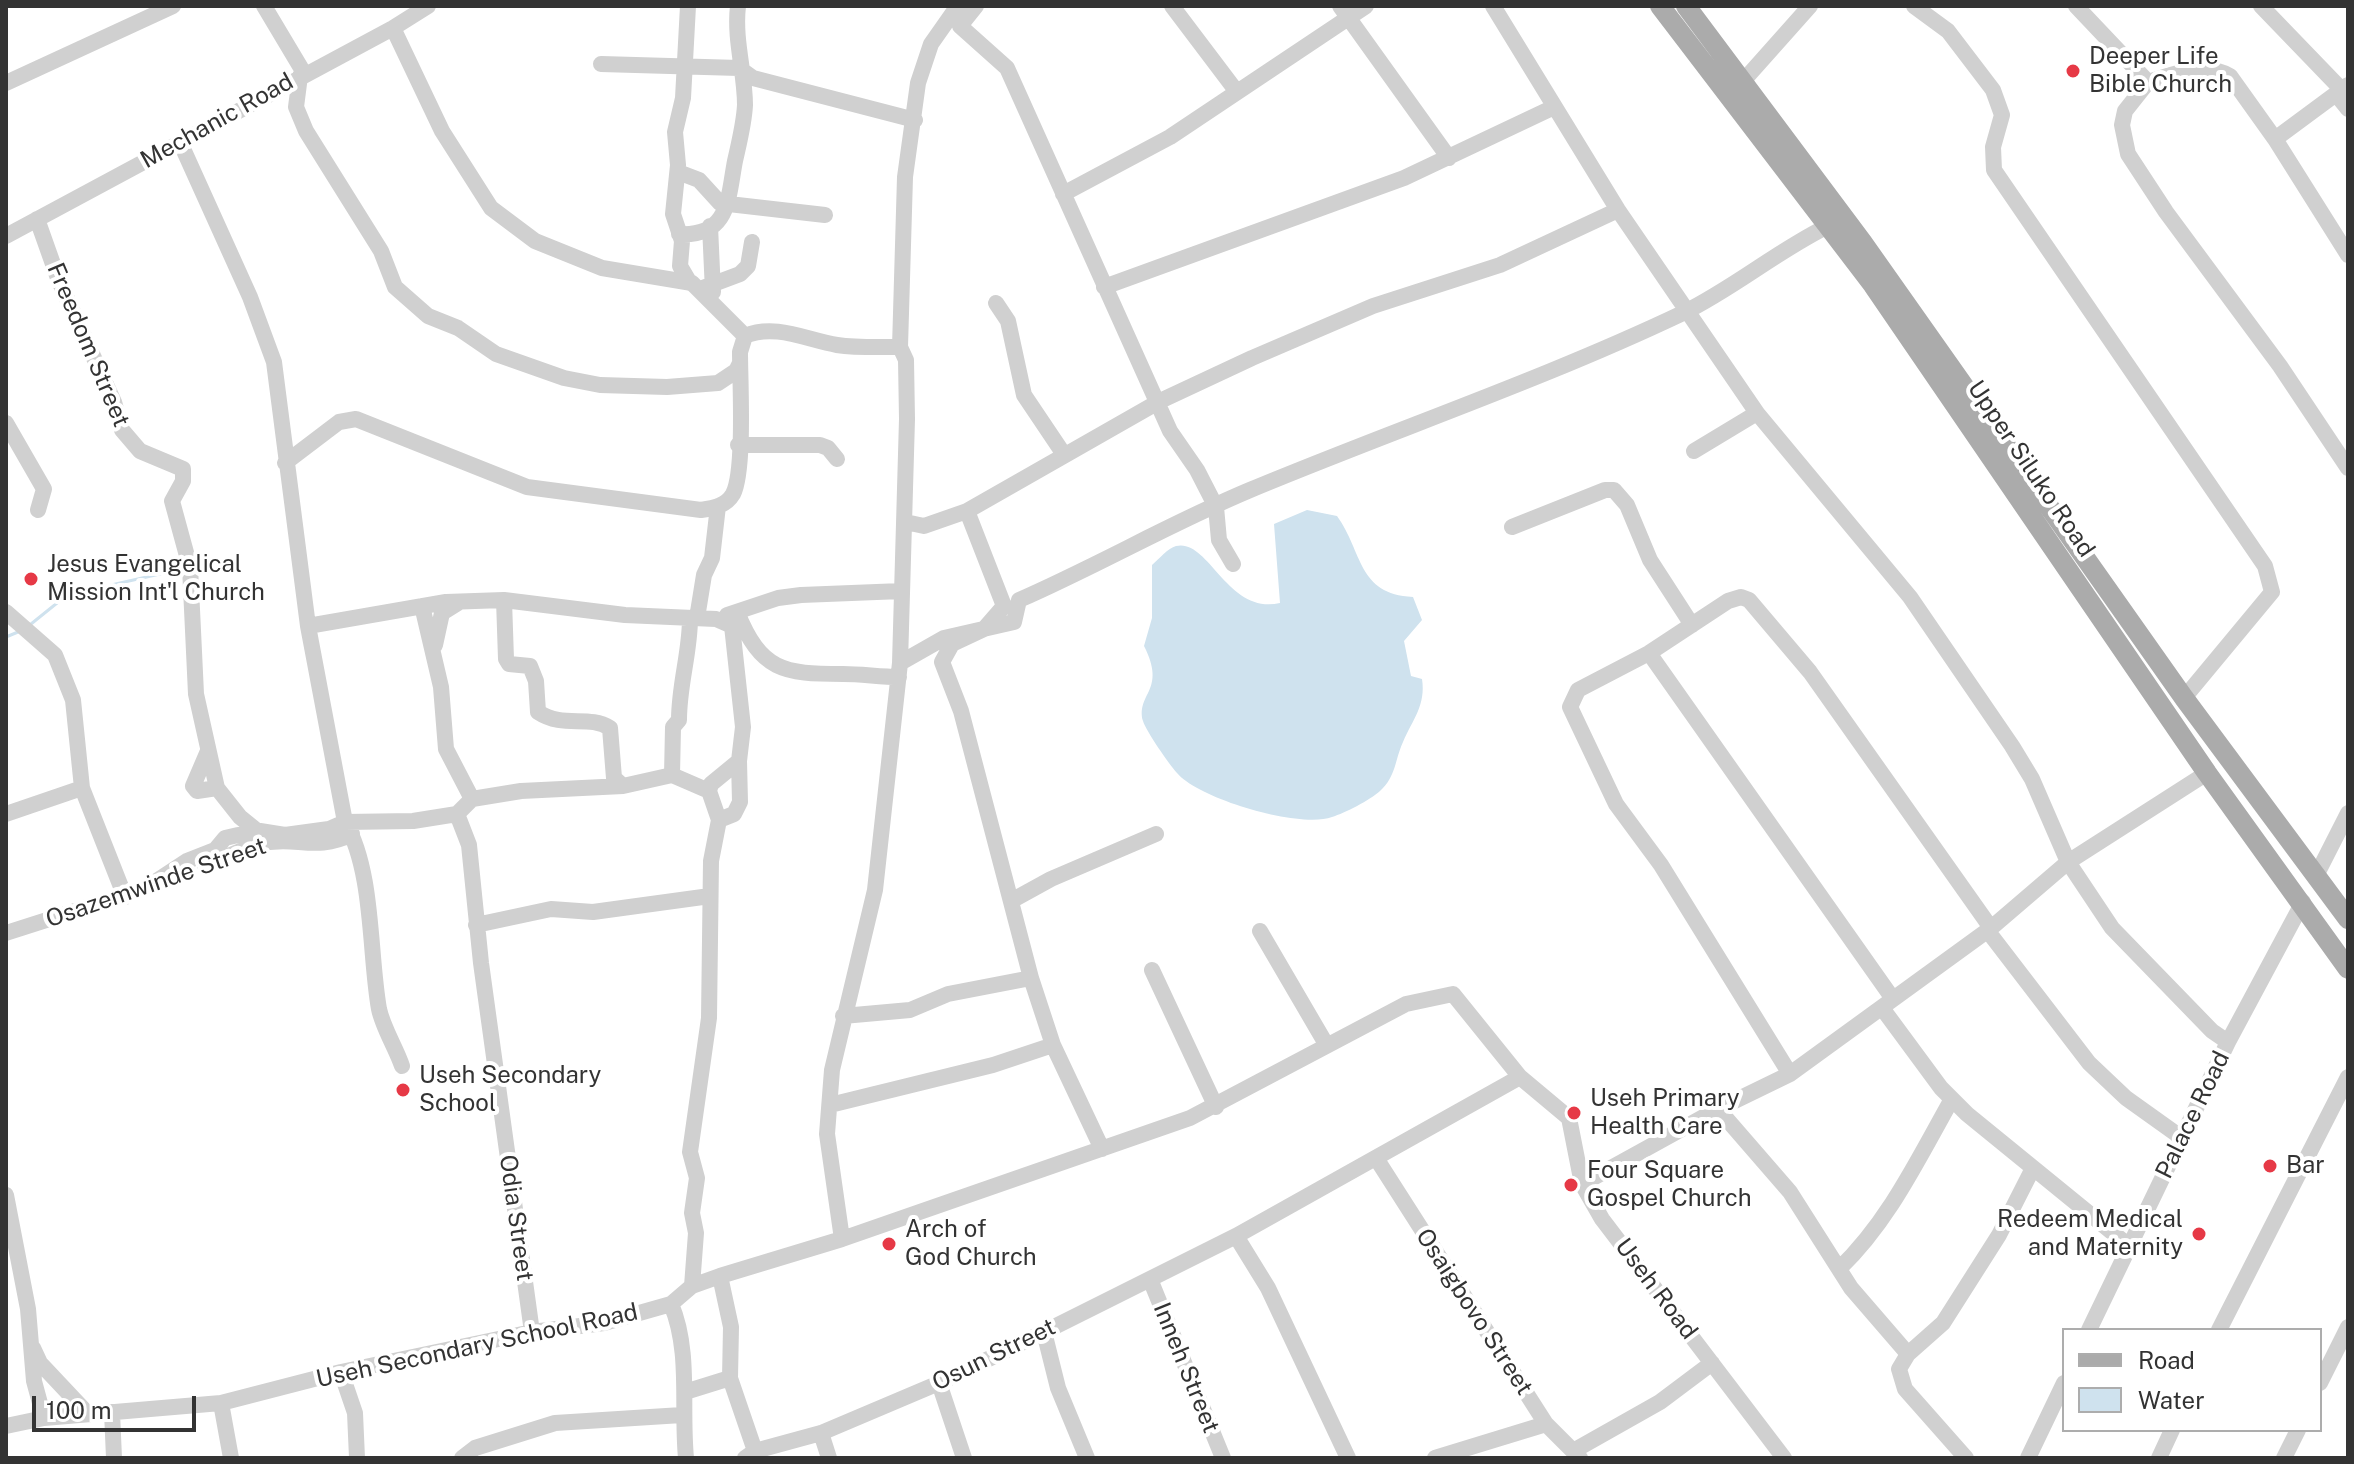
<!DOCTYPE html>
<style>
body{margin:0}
#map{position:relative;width:2354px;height:1464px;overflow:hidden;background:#fff;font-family:"Public Sans",sans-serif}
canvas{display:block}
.frame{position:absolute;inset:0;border:8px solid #333;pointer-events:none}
.legend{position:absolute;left:2062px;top:1328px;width:260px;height:104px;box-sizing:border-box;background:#fff;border:2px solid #adadad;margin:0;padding:10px 14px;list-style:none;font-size:24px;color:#333}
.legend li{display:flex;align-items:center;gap:16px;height:40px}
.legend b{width:40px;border:2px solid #adadad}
.scale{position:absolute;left:32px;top:1396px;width:164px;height:36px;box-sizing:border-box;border:4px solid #333;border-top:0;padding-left:10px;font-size:24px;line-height:28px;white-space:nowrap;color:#333;-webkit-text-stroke:6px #fff;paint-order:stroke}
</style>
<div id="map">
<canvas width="2354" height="1464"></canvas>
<div class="frame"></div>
<ul class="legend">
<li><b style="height:10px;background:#ababab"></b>Road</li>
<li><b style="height:22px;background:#cfe2ee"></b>Water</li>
</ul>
<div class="scale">100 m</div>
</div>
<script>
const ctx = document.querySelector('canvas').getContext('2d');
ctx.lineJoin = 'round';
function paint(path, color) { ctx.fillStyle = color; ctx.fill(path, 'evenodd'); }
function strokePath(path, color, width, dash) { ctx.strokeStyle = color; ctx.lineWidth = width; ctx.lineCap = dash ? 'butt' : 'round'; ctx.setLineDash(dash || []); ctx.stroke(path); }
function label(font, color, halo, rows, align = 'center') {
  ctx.font = font + ' "Public Sans",sans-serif'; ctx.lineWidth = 8; ctx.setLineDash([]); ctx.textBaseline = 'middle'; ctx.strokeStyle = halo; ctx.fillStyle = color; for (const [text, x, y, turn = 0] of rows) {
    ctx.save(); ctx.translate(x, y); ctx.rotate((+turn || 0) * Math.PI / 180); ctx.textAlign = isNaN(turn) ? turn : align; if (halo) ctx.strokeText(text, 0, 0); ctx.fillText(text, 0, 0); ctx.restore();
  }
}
const water = new Path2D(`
 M1307,510L1337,516C1363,552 1357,594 1413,597L1422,620L1404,641L1411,676L1422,679C1426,705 1413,719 1403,742C1395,759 1396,777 1380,791C1370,800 1345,813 1332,817C1300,829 1199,799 1177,773C1169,764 1146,731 1143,721C1136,693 1167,691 1144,646L1152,618V565C1159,559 1168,548 1176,546C1209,538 1227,615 1280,603L1274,524Z`);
const stream = new Path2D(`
 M31,624L67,595L182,569
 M6,637L18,632`);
const minor = new Path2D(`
 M264,6L304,73
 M688,6L683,98L675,132L678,165L673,214L682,241L680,266L690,283
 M956,6L960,26L1007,68L1170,431L1197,470L1216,507L1219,540L1233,564
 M1172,6L1237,92
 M1340,6L1449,158
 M1493,6L1618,210L1757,413L1910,597L2012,746L2032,779L2068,862L2112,928L2212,1031L2228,1042
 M1914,6L1948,31L1993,90L2002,115L1993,147L1994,170L2265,566L2272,592L2184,698
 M2076,6L2148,82C2174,74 2205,61 2230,76L2275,139L2348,255
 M2261,6L2342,90
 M960,26L976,6
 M393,28L442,131L491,208L535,241L602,268L692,283L745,336
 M601,64L739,68L753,78L915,120
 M300,76L296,107L306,131L381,251L395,287L428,316L458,328L496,354L564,378L600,385L667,387L718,383L736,371L740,363
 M2148,82L2125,111L2122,125L2128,154L2166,212L2280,366L2348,468
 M6,83L173,6
 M1737,88L1810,6
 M2336,94L2348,109
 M2275,139L2348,85
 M180,142L250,297L274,362L308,626L345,822C374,872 369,953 379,1009C383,1028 396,1048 402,1066
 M678,172L699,180L720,203L825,215
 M1063,194L1170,137L1366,6
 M37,219L59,281L114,402L122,430L140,451L183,469V481L172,501L190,567L196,694L217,788L240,817L261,834
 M710,226L713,292
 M679,234C730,237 728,197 735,161C739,143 744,124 745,105C745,72 734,40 738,6
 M6,236L393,28L428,6
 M1104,287L1404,178L1552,108
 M700,289L740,274L748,266L752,242
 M996,303L1008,321L1024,395L1063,453
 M6,423L44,489L38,510
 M738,445H820L828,448L837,459
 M1694,451L1757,413
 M285,463L339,422L356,419L527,487L701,510C714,508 726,506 733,494C745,471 740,381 740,352L745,336C775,323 807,340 837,345C857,348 879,347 900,347
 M967,511L1004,606L984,629L952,644L942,662L961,711L1031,978L1053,1045L1102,1149
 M905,527L910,523L924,526L967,511L1160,401L1252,358L1373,306L1500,265L1618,210
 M1512,527L1605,490H1614L1627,505L1650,560L1692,625
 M504,600L506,659L509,664L530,666L536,681L538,712C564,729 588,714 610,728L614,778L623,786
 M422,606L441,687L446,749L472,799
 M6,612L55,655L73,700L82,788L125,897
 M737,612C761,671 783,674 843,674C862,674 880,677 899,677
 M727,615L778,598L801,595L902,591
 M697,618L704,575L712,558L718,506
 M308,626L446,602L504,600L625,615L716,619L732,626L743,727L739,761L711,784L709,791L719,820L711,861L709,1018L690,1152L697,1178L692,1213L696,1233L692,1286
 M435,645L442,613L458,603
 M1649,653L1893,999
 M900,663L944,638L1014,622L1019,600C1097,566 1171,523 1250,490C1394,430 1542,380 1683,313C1734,288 1777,251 1828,226
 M208,751L193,786L197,791L217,788
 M672,775L673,727L679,720C679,684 690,653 690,618
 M6,814L82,788
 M457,814L472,799L521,791L623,786L672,775L709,791
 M719,820L734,814L740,802L739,761
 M205,866C224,859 244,847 265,843C295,836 317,852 352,834
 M2317,874L2348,813
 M143,890L187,861L215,850L225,838L238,835L260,831L285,835L329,829L345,822L413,821L457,814L469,845L481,963L532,1332
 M1011,901L1051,879L1156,834
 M476,925L551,909L593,912L710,896
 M1987,930L2089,1063L2126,1098L2182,1138
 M1260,931L1326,1044
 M6,933L153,886
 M1152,970L1216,1107
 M1882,1008L1941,1088L1967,1114L2129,1246
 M843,1016L910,1010L948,994L1031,978
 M1790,1074L1661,865L1616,804L1570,707L1578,690L1649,653L1728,601L1741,597L1749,600L1810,672L1991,928
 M830,1105L993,1065L1053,1045
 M1718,1109L1790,1074L1991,928L2068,862L2207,773
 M1376,1158L1546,1424L1580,1458
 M1582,1184L1718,1109L1790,1192L1851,1288L1908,1354L1943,1323L1999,1235L2032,1170
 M6,1195L28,1309L34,1381L44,1418
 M1236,1236L1268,1288L1348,1458
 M842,1239L827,1134L832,1070L875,890L900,663L907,419L906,360L900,347L905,177L918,83L931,44L957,7
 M1839,1269C1889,1221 1918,1159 1952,1099
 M720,1276L731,1327L730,1378L755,1451
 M1150,1279L1223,1458
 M671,1304C691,1351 681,1407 686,1458
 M2089,1330L2228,1042L2303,902
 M2219,1330L2348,1077
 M1044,1332L1058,1388L1087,1458
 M33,1348L40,1363L88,1414
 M1908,1354L1899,1369L1905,1389L1966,1458
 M341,1372L355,1413L357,1458
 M939,1383L964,1458
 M2320,1383L2348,1327
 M685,1392L730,1378
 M221,1403L231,1458
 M112,1412L114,1458
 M6,1426L44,1418L221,1403L341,1372L532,1332L604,1323L671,1304L692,1286L720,1276L842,1239L1190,1118L1406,1004L1453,994L1520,1077L1569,1118L1582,1184L1602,1219L1784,1458
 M821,1433L829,1458
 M1575,1450L1660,1402L1712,1363
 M462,1458L475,1448L555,1423L682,1415
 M745,1458L755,1451L821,1433L939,1383L1044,1332L1236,1236L1520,1077
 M1435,1458L1546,1424
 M2028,1458L2064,1383
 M2159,1458L2172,1430
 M2284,1458L2298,1430`);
const major = new Path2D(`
 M1660,6L1873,285L2207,773L2348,969
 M1686,6L1863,243L2184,698L2348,919`);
const markers = [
 [2073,71,8,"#e63946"],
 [31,579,8,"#e63946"],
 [403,1090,8,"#e63946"],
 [1574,1113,8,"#e63946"],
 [2270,1166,8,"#e63946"],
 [1571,1185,8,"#e63946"],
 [2199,1234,8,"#e63946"],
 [889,1244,8,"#e63946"]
];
const poiNames = [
 ["Deeper Life",2089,57],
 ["Bible Church",2089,85],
 ["Jesus Evangelical",47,565],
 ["Mission Int'l Church",47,593],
 ["Useh Secondary",419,1076],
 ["School",419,1104],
 ["Useh Primary",1590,1099],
 ["Health Care",1590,1127],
 ["Bar",2286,1166],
 ["Four Square",1587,1171],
 ["Gospel Church",1587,1199],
 ["Redeem Medical",2183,1220,"right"],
 ["and Maternity",2183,1248,"right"],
 ["Arch of",905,1230],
 ["God Church",905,1258]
];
const streetNames = [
 ["Mechanic Road",217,121,-29],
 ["Freedom Street",88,345,67],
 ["Upper Siluko Road",2031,469,56],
 ["Osazemwinde Street",156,883,-19],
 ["Palace Road",2193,1115,-64],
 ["Odia Street",516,1218,82],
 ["Useh Road",1656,1289,53],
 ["Osaigbovo Street",1474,1312,57],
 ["Useh Secondary School Road",477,1346,-12],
 ["Osun Street",994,1355,-26],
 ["Inneh Street",1186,1368,68]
];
paint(water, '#cfe2ee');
strokePath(stream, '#cfe2ee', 3);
strokePath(minor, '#d0d0d0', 16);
strokePath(major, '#ababab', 20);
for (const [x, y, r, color] of markers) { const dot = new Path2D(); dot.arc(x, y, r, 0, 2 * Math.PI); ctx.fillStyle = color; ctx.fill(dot); strokePath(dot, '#fff', 3); }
label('24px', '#333', '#fff', poiNames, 'left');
label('24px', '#333', '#fff', streetNames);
</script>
